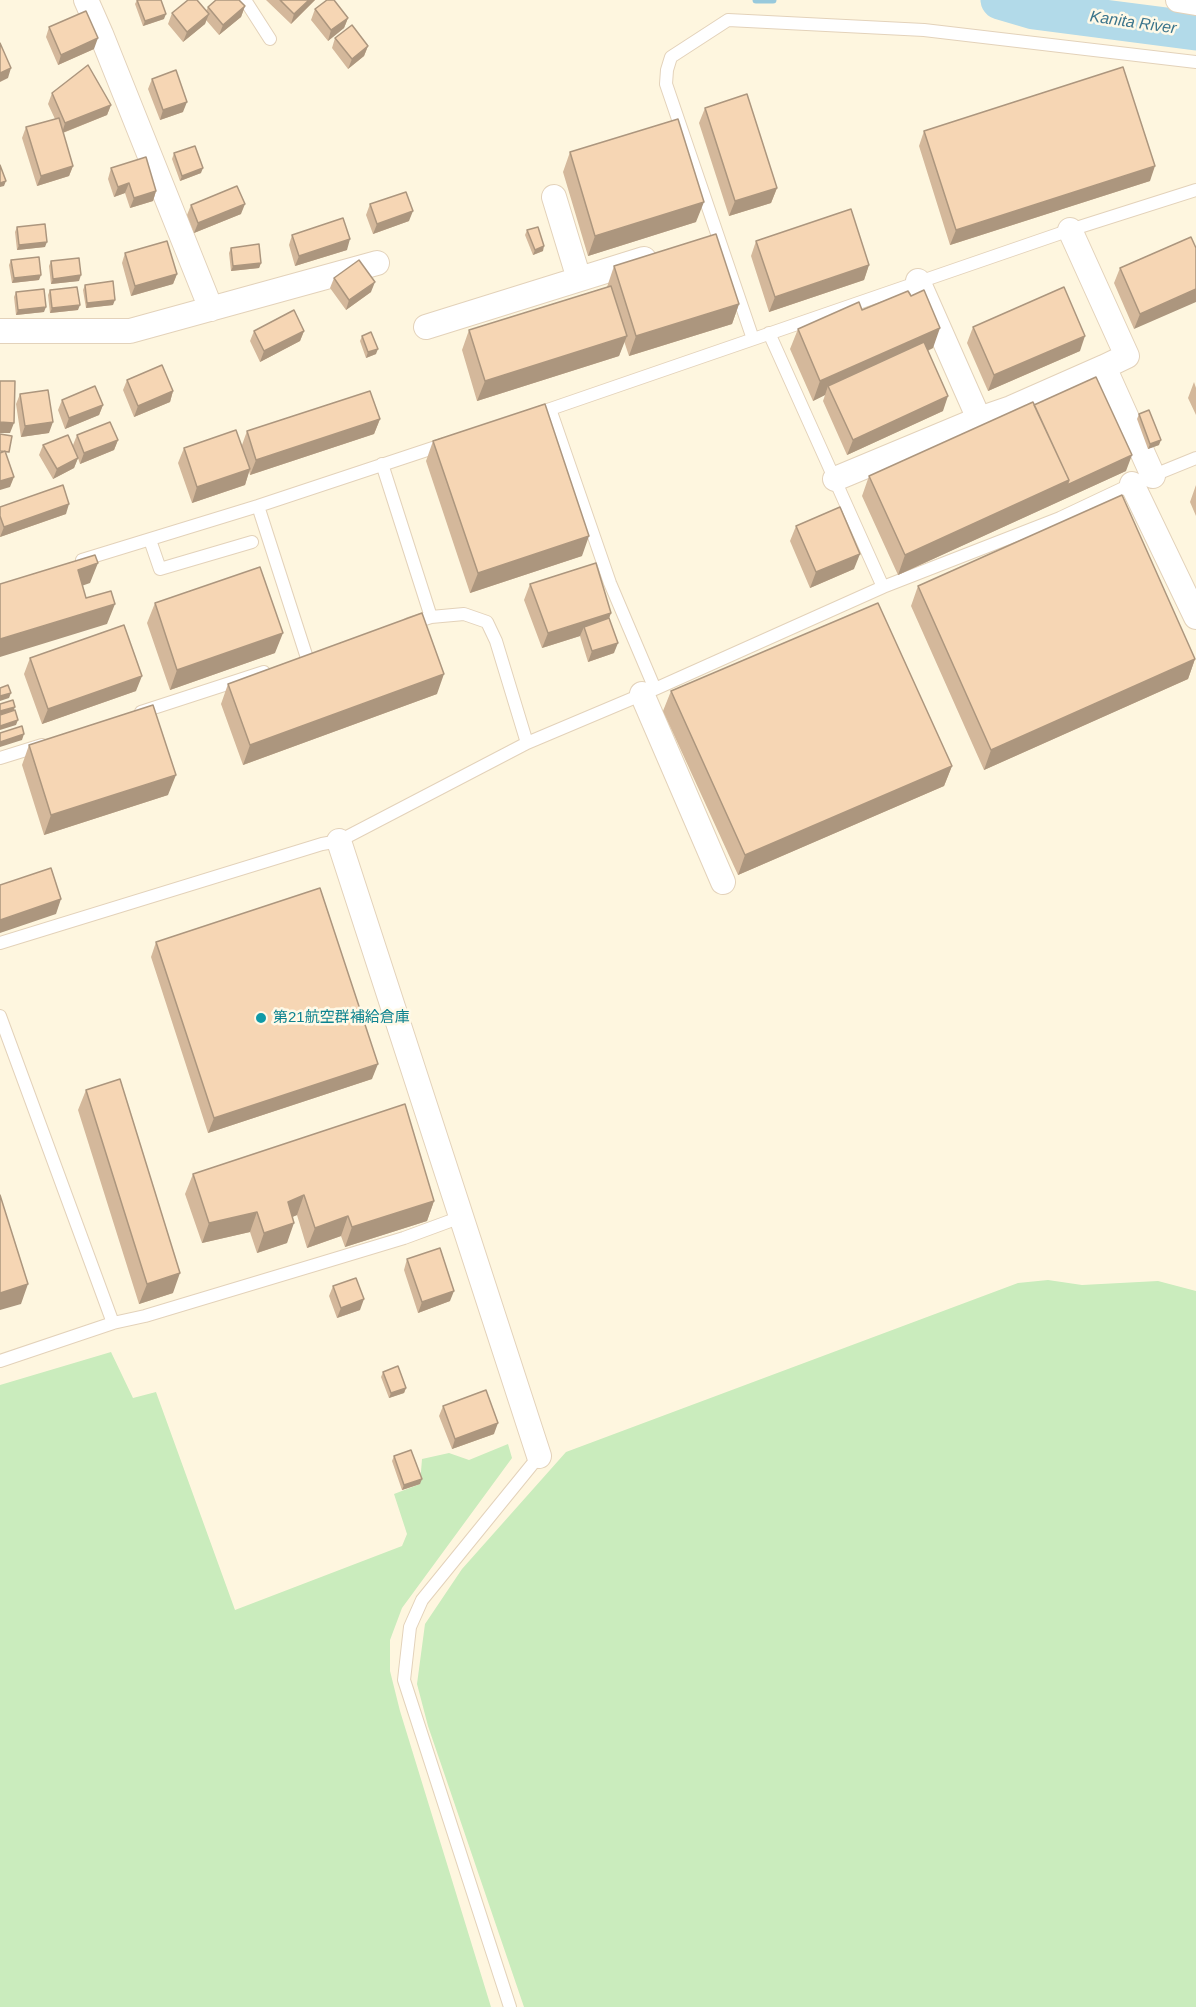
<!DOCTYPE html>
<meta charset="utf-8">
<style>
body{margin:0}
canvas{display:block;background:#fef6df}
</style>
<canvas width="1196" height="2007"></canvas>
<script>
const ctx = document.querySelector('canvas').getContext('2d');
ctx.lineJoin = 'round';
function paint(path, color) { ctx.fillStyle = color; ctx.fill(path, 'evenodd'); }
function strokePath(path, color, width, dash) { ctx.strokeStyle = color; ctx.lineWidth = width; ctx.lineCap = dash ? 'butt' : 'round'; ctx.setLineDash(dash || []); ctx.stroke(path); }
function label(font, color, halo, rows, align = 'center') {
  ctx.font = font + ' Arial,"Noto Sans JP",sans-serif'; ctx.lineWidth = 5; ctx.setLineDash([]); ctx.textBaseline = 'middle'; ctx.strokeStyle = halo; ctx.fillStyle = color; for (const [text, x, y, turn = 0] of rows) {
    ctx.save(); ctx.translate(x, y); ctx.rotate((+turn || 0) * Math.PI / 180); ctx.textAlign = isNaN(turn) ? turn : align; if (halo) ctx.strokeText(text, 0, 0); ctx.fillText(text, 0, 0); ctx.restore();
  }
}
const green = new Path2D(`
 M1048,1280L1082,1285L1158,1281L1196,1291V2007H524L428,1726L417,1684L425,1624L462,1569L566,1452L1018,1283Z
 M111,1352L133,1398L156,1392L235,1610L402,1546L407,1534L394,1494L420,1484L422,1459L449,1453L469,1460L508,1444L512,1458L402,1608L390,1640V1671L400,1711L491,2007H0V1385Z`);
const stream = new Path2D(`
 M756,0H773`);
const river = new Path2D(`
 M1000,0L1034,10L1196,31`);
const service = new Path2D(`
 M245,0L270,39
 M769,333L883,587
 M753,339L666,84L667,70L671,57L728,20L924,30L1196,62
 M550,409L610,583L655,689
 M533,415L1070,230L1196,190
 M382,464L431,617
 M258,506L307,658
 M150,540L160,569L252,542
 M82,560L258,506L445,444
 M409,624L431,617L464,614L487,622L496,641L527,743
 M141,712L264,672
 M0,758L42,745
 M0,943L322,844L339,841L527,743L655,689L883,587L1060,518L1132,484L1196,458
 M0,1016L113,1323
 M0,1361L113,1323L145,1316L318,1264L404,1238L461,1217
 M510,2007L404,1680L410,1627L422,1600L539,1456`);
const minor = new Path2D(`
 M86,0L101,34L211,309
 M1178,0L1196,3
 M554,197L579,279
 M1070,230L1127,356L1104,367
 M918,281L979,419
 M426,327L644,259
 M0,331H130L377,263
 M835,479L979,419L1011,408L1104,367L1153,476
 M1132,484L1196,617
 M642,694L723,882
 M339,841L539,1456`);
const wall = new Path2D(`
 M137,0H161L164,19L143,26L135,4Z
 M266,0H315L291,24Z
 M245,6L241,17L219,35L206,20L205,24L183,42L168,24L172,13L206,11L208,7Z
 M315,9L348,18L344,28L328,41L311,20Z
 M49,27L94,49L58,65L46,37Z
 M335,38L368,46L364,56L348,69L332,48Z
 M152,79L183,112L160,120L148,89Z
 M52,93L111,105L107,115L63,133L73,166L69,176L37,186L22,138L26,127L55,119L48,104Z
 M705,108L777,188L771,203L729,216L699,123Z
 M924,131L1150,181L950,245L919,146Z
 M570,152L696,222L588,256L563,172Z
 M174,153L201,173L180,181L172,159Z
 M111,168L156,191L153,201L130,208L125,193L114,197L108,179Z
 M370,204L409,221L373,234L366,215Z
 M191,205L241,214L194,233L187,215Z
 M17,227L45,247L17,250L15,232Z
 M527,230L543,251L533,255L525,235Z
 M292,235L347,250L295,266L289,245Z
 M1191,237L1134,329L1114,283L1120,268Z
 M756,241L869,265L864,280L769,312L751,256Z
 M231,248L261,263L259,268L231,271L229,253Z
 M125,253L177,274L173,284L131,296L122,263Z
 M11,260L39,280L12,283L9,265Z
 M51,261L79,281L51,284L49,266Z
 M614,266L739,304L732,324L629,356L624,341L619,356L477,401L462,350L469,330L607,287Z
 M334,278L371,292L346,310L330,288Z
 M85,285L113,305L86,308L83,290Z
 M50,290L78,310L50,313L48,295Z
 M16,292L44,312L16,315L14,297Z
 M862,310L933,348L928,351L943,411L847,455L823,401L825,395L813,401L790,349L798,329Z
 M973,327L1080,351L988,391L967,343Z
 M254,331H304L300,341L260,362L250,341Z
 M362,336L376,354L366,358L360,341Z
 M127,380L173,391L170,402L134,417L123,390Z
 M1194,382L1196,388V415L1188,398Z
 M20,394L49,433L21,437L16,404Z
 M62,400L103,405L99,415L65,429L58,410Z
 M1034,405L1126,471L898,575L862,496L869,476Z
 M1139,414L1159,445L1148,449L1137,419Z
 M380,419L374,434L250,475L249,471L245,485L192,503L178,463L184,448L242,445L247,431Z
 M77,435L118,440L114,450L80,464L78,458L74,468L53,479L39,455L43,445H73Z
 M433,441L582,556L470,593L426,461Z
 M1196,485V516L1190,502Z
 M0,507L66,514L0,537Z
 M796,526L854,569L810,588L790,541Z
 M530,584L611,613L609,618L614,653L588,662L580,636L542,648L524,600Z
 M918,586L1195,659L1188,679L984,770L911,606Z
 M155,603L275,653L170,690L147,623Z
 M30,658L136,691L42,724L24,674Z
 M228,684L437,694L243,765L221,704Z
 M671,691L952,766L944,786L738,875L663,711Z
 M29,745L168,795L44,835L22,765Z
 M156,942L372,1079L208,1133L151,957Z
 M86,1090L173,1293L139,1304L78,1110Z
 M193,1174L434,1201L427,1221L345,1247L341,1236L307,1248L297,1215L292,1217L287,1243L257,1253L250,1232L202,1243L185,1194Z
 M407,1259L450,1301L418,1313L404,1270Z
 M333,1286L360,1310L337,1318L329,1296Z
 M383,1372L406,1388L404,1393L389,1398L381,1377Z
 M443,1406L494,1434L452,1449L439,1416Z
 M394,1456L420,1484L402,1490L392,1461Z`);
const shadedWall = new Path2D(`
 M309,0H315L291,24L294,14Z
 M245,6L241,17L219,35L223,25Z
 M166,14L164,19L143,26L145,21Z
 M209,14L205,24L183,42L187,32Z
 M348,18L344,28L328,41L331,30Z
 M98,38L94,49L58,65L61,55Z
 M368,46L364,56L348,69L352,59Z
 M11,68L8,78L0,82V73Z
 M187,102L183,112L160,120L163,110Z
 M111,105L107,115L62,133L65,123Z
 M73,166L69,176L37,186L41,176Z
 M1155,166L1150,181L950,245L956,230Z
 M203,168L201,173L180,181L182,176Z
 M6,181L4,186L0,187V183Z
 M129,183L125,193L114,197L118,187Z
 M777,188L771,203L729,216L735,201Z
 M156,191L153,201L130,208L134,198Z
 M704,202L696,222L588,256L595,236Z
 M245,204L241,214L194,233L198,223Z
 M413,211L409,221L373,234L377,224Z
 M350,239L347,250L295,266L299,256Z
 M47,242L45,247L17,250L19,245Z
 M544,246L543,251L533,255L535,250Z
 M261,263L259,268L231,271L233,266Z
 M869,265L864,280L769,312L775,297Z
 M177,274L173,284L131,296L135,286Z
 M41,275L39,280L12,283L14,278Z
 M81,275L79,281L51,284L53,279Z
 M375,282L371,292L346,310L349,300Z
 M1196,289V302L1134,329L1140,314Z
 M115,300L113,305L86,308L87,303Z
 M739,304L732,324L629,356L636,336Z
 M80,305L78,310L50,313L52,308Z
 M46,307L44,312L16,315L18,310Z
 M940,328L933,348L831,392L828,386L825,395L813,401L820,381Z
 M304,331L300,341L260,362L264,351Z
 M627,336L619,356L477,401L485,381Z
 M1085,336L1080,351L988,391L994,375Z
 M378,349L376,354L366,358L368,352Z
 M173,391L170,402L134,417L138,406Z
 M948,396L943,411L847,455L853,440Z
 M103,405L99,415L65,429L69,418Z
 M380,419L374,434L250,475L256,460Z
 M0,422L14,423L10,433H0Z
 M53,422L49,433L21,437L25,426Z
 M118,440L114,450L80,464L84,453Z
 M1161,440L1159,445L1148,449L1150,444Z
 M1132,455L1126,471L898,575L905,555L1069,480Z
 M78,458L74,468L53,479L57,469Z
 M250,469L245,485L192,503L197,487Z
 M14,477L10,487L0,490V481Z
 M69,504L66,514L0,537L4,527Z
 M589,536L582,556L470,593L478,573Z
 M860,554L854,569L810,588L816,572Z
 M98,563L90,583L70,590L78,570Z
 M115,604L107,624L0,657V639Z
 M611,613L605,628L584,627L580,636L542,648L548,633Z
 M283,633L275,653L170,690L177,670Z
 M618,643L614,653L588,662L592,651Z
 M1195,659L1188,679L984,770L991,750Z
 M444,674L437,694L243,765L250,745Z
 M142,676L136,691L42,724L48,709Z
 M11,693L9,698L0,701V696Z
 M15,707L13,712L0,716V711Z
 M18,720L16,725L0,730V726Z
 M24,734L22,740L0,747V742Z
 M952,766L944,786L738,875L745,855Z
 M176,775L168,795L44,835L51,815Z
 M61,899L56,914L0,933V920Z
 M378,1064L372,1079L208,1133L214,1118Z
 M304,1195L297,1215L281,1222L288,1202Z
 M434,1201L427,1221L345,1247L352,1227Z
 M257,1212L250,1232L202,1243L209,1223Z
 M348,1216L341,1236L307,1248L315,1228Z
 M294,1223L287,1243L257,1253L264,1233Z
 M180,1273L173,1293L139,1304L147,1284Z
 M28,1284L21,1304L0,1310V1293Z
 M454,1291L450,1301L418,1313L422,1302Z
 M364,1299L360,1310L337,1318L341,1308Z
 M406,1388L404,1393L389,1398L391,1393Z
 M498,1423L494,1434L452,1449L455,1439Z
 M422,1479L420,1484L402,1490L404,1485Z`);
const building = new Path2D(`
 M137,0H161L166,14L145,21Z
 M188,0H197L209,14L187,32L172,13Z
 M216,0H239L245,6L223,25L208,7Z
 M280,0H309L294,14Z
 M327,0H334L348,18L331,30L315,9Z
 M86,11L98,38L61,55L49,27Z
 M352,25L368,46L352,59L335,38Z
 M0,43L11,68L0,73Z
 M88,65L111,105L65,123L52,93Z
 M1123,67L1155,166L956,230L924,131Z
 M176,70L187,102L163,110L152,79Z
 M747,94L777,188L735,201L705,108Z
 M59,118L73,166L41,176L26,127Z
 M678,119L704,202L595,236L570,152Z
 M195,146L203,168L182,176L174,153Z
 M146,157L156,191L134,198L129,183L118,187L111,168Z
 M0,165L6,181L0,183Z
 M237,186L245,204L198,223L191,205Z
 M406,192L413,211L377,224L370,204Z
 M851,209L869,265L775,297L756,241Z
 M343,218L350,239L299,256L292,235Z
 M45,224L47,242L19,245L17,227Z
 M538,227L544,246L535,250L527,230Z
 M716,234L739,304L636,336L614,266Z
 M1191,237L1196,248V289L1140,314L1120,268Z
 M167,241L177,274L135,286L125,253Z
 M259,244L261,263L233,266L231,248Z
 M39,257L41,275L14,278L11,260Z
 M79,258L81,275L53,279L51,261Z
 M359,260L375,282L349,300L334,278Z
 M113,281L115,300L87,303L85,285Z
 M611,286L627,336L485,381L469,330Z
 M77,287L80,305L52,308L50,290Z
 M1064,287L1085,336L994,375L973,327Z
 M44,289L46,307L18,310L16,292Z
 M924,290L940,328L820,381L798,329L859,302L862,310L908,291L911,296Z
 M294,310L304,331L264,351L254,331Z
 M371,332L378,349L368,352L362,336Z
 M924,342L948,396L853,440L828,386Z
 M162,365L173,391L138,406L127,380Z
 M1096,377L1132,455L1067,485L1069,480L1034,405Z
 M0,381H15L14,423L0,422Z
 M95,386L103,405L69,418L62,400Z
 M48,390L53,422L25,426L20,394Z
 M370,391L380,419L256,460L247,431Z
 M1033,402L1069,480L905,555L869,476Z
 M545,404L589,536L478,573L433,441Z
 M1149,410L1161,440L1150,444L1139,414Z
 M110,422L118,440L84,453L77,435Z
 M236,430L250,469L197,487L184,448Z
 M0,434L12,436L9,452L0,451Z
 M68,435L78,458L57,469L43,445Z
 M5,451L14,477L0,481V453Z
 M63,485L69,504L4,527L0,516V507Z
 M1122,495L1195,659L991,750L918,586Z
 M840,507L860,554L816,572L796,526Z
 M95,555L98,563L78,570L86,598L111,591L115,604L0,639V584Z
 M596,563L611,613L548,633L530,584Z
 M260,567L283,633L177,670L155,603Z
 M878,603L952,766L745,855L671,691Z
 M422,613L444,674L250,745L228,684Z
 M609,618L618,643L592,651L584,627Z
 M124,625L142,676L48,709L30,658Z
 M8,685L11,693L0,696V688Z
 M13,700L15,707L0,711V704Z
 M153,705L176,775L51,815L29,745Z
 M15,710L18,720L0,726V715Z
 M22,726L24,734L0,742V733Z
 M51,868L61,899L0,920V885Z
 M320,888L378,1064L214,1118L156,942Z
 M120,1079L180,1273L147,1284L86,1090Z
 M405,1104L434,1201L352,1227L348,1216L315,1228L304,1195L288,1202L294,1223L264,1233L257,1212L209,1223L193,1174Z
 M0,1195L28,1284L0,1293Z
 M440,1248L454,1291L422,1302L407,1259Z
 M356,1278L364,1299L341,1308L333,1286Z
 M398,1366L406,1388L391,1393L383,1372Z
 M486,1390L498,1423L455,1439L443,1406Z
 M411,1450L422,1479L404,1485L394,1456Z`);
const markers = [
 [261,1018,6,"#0f9aa8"]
];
const cultureNames = [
 ["第21航空群補給倉庫",273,1018]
];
const waterNames = [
 ["Kanita River",1133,23,8]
];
paint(green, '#caecbd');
strokePath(stream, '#98c9dc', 7);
strokePath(river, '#b2dae9', 39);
strokePath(service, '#e3d2ba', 14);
strokePath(minor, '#e3d2ba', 26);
strokePath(service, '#fff', 12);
strokePath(minor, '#fff', 24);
paint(wall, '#d4b89b');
paint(shadedWall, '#ac967e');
paint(building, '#f6d6b4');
strokePath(building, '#ac967e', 1.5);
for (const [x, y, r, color] of markers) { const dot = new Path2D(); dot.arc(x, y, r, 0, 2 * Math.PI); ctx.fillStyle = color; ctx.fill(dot); strokePath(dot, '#fff9e7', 2); }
label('15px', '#0d838f', '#fff9e7', cultureNames, 'left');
label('italic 16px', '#3c758c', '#fff9e7', waterNames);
</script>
